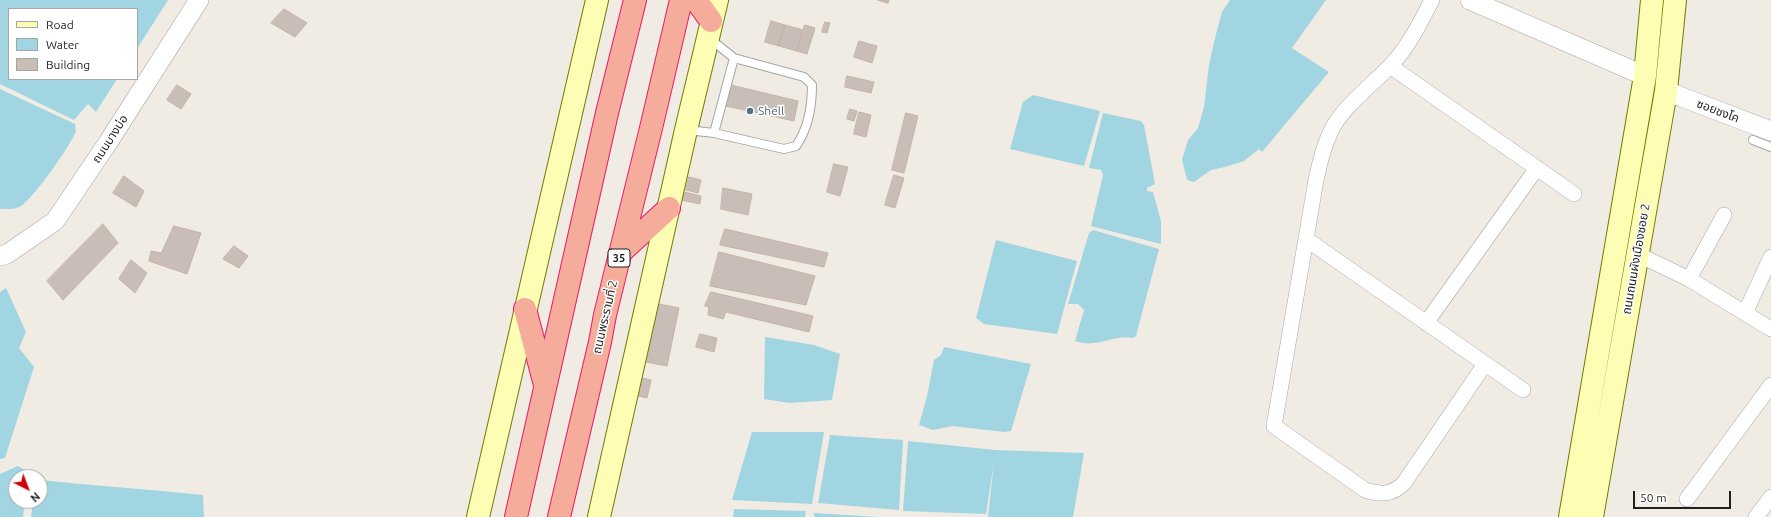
<!DOCTYPE html>
<meta charset="utf-8">
<style>
body{margin:0}
#map{position:relative;width:1771px;height:517px;overflow:hidden;background:#f0ece4;font-family:Ubuntu,sans-serif}
canvas{display:block}
.legend{position:absolute;left:8px;top:8px;width:130px;height:72px;box-sizing:border-box;background:#fff;border:1px solid #a5a5a5;margin:0;padding:5px 7px;list-style:none;font-size:12px;color:#1f1f1f}
.legend li{display:flex;align-items:center;gap:8px;height:20px}
.legend b{width:20px;border:1px solid #a5a5a5}
.north{position:absolute;left:8px;top:469px;width:40px;height:40px;box-sizing:border-box;background:#fff;border:1px solid #a5a5a5;border-radius:50%;rotate:138deg;font-size:11px;font-weight:700;line-height:16px;text-align:center;color:#1f1f1f}
.north::after{content:'';display:block;margin:auto;width:14px;height:18px;background:#cd0006;clip-path:polygon(50% 0,100% 100%,50% 72%,0 100%)}
.scale{position:absolute;left:1633px;top:491px;width:98px;height:18px;box-sizing:border-box;border:2px solid #1f1f1f;border-top:0;padding-left:5px;font-size:12px;line-height:14px;white-space:nowrap;color:#1f1f1f;-webkit-text-stroke:3px #fff;paint-order:stroke}
</style>
<div id="map">
<canvas width="1771" height="517"></canvas>
<ul class="legend">
<li><b style="height:5px;background:#fdfeb4"></b>Road</li>
<li><b style="height:11px;background:#a1d5e1"></b>Water</li>
<li><b style="height:11px;background:#c9beb7"></b>Building</li>
</ul>
<div class="north">N</div>
<div class="scale">50 m</div>
</div>
<script>
const ctx = document.querySelector('canvas').getContext('2d');
ctx.lineJoin = 'round';
function paint(path, color) { ctx.fillStyle = color; ctx.fill(path, 'evenodd'); }
function strokePath(path, color, width, dash) { ctx.strokeStyle = color; ctx.lineWidth = width; ctx.lineCap = dash ? 'butt' : 'round'; ctx.setLineDash(dash || []); ctx.stroke(path); }
function label(font, color, halo, rows, align = 'center') {
  ctx.font = font + ' Ubuntu,"Noto Sans Thai",sans-serif'; ctx.lineWidth = 3; ctx.setLineDash([]); ctx.textBaseline = 'middle'; ctx.strokeStyle = halo; ctx.fillStyle = color; for (const [text, x, y, turn = 0] of rows) {
    ctx.save(); ctx.translate(x, y); ctx.rotate((+turn || 0) * Math.PI / 180); ctx.textAlign = isNaN(turn) ? turn : align; if (halo) ctx.strokeText(text, 0, 0); ctx.fillText(text, 0, 0); ctx.restore();
  }
}
const water = new Path2D(`
 M0,0H168L137,49V9H9V79H117L96,112L88,104L74,120L0,84Z
 M1230,0H1326L1292,48L1329,72L1262,152L1259,149L1244,161L1225,167L1211,170L1194,182L1187,180L1182,160L1188,140L1198,128L1204,107L1209,65L1215,38L1222,12Z
 M0,89L75,124L76,131C71,145 33,199 21,206C15,210 7,209 0,209Z
 M1033,95L1100,111L1084,166L1010,149L1023,102Z
 M1103,113L1141,121L1144,125L1155,184L1147,188V191L1153,192L1161,221V244L1091,226L1103,175L1101,170L1089,168Z
 M1093,230L1159,249L1136,336L1133,338C1112,334 1098,349 1075,341L1084,310L1078,304H1068L1089,233Z
 M996,240L1077,261L1057,334L984,324L976,318Z
 M6,288L26,332L19,348L34,367L5,458L0,459V292Z
 M765,337L814,345L840,354L832,400L789,403L764,399Z
 M944,347L1031,364L1011,431L1004,432L952,426L933,430L919,425L927,396L934,360L941,355Z
 M752,432H824L812,504L732,500Z
 M830,435L903,440L899,510L818,503Z
 M908,441L995,450L1084,453L1073,517H988L994,462L986,514L903,511Z
 M18,466L28,472V477H16V501H25L23,517H0V474Z
 M40,480C94,486 148,489 203,495L204,517H31L33,501H40Z
 M734,509L806,511L805,517H733Z
 M814,513L879,517H814Z`);
const building = new Path2D(`
 M878,0H889L888,3Z
 M284,9L307,23L295,37L271,23Z
 M771,21L785,25L779,46L765,42Z
 M825,22L830,23L827,33L822,32Z
 M785,25L803,30L797,51L779,46Z
 M805,25L815,28L807,54L797,51Z
 M859,41L877,46L872,63L854,57Z
 M847,76L874,82L871,93L845,87Z
 M177,85L191,94L181,109L167,100Z
 M731,85L798,101L794,121L726,106Z
 M850,109L857,111L854,121L847,119Z
 M859,112L871,115L866,137L854,134Z
 M906,113L918,116L904,173L892,170Z
 M834,164L848,167L840,196L827,192Z
 M894,175L904,178L895,208L885,205Z
 M124,176L144,191L136,207L113,193Z
 M689,177L701,180L698,193L686,190Z
 M723,188L752,194L748,215L721,209Z
 M684,192L701,196L700,204L681,200Z
 M103,224L118,243L63,300L47,281Z
 M174,226L201,233L187,274L149,261L151,251L161,253Z
 M725,229L828,253L824,267L720,245Z
 M234,246L248,256L239,268L223,259Z
 M719,252L815,276L806,305L710,286Z
 M131,260L147,273L135,293L119,279Z
 M711,292L813,316L809,332L726,312L723,319L708,315L709,307L705,306Z
 M659,304L679,308L667,366L646,362Z
 M700,334L717,338L714,352L696,347Z
 M642,378L651,380L647,398L638,396Z`);
const service = new Path2D(`
 M687,130L714,133L784,149L796,146C808,129 812,106 812,85L804,77L734,58L709,38
 M714,133L734,58
 M1753,140L1771,147`);
const minor = new Path2D(`
 M1432,0C1420,23 1409,46 1391,65C1372,85 1347,103 1333,127C1324,144 1320,162 1316,180L1274,426L1365,490C1381,495 1392,495 1404,483L1485,364
 M1390,66L1574,194
 M1306,239L1523,390
 M1637,254L1689,279L1771,329
 M1689,279L1724,215
 M1745,313L1771,257
 M1426,323L1537,168
 M1687,499L1771,385
 M1756,517L1771,497`);
const tertiary = new Path2D(`
 M1470,0L1645,76
 M1666,91L1771,131
 M0,256L7,254L55,221L109,141L199,0`);
const secondary = new Path2D(`
 M478,517L597,0
 M599,517L686,130L717,0
 M1570,517L1645,76L1652,0
 M1592,517L1666,91L1675,0`);
const trunk = new Path2D(`
 M696,0L711,21
 M620,253L669,208
 M525,309L545,385
 M516,517L607,113L635,0
 M559,517L600,342L605,315L652,124L681,0`);
const markers = [
 [750,111,4,"#5c6f8a"]
];
const shields = [
 [619,258,22]
];
const shieldNames = [
 ["35",619,258]
];
const serviceNames = [
 ["Shell",758,111]
];
const streetNames = [
 ["ซอยชงโค",1718,111,21],
 ["ถนนบางบ่อ",110,139,-57],
 ["ถนนถนนผังเมืองซอย 2",1636,259,-80],
 ["ถนนพระรามที่ 2",605,317,-77]
];
paint(water, '#a1d5e1');
paint(building, '#c9beb7');
strokePath(building, '#c3b2a5', 1);
strokePath(service, '#a6a6a6', 10);
strokePath(minor, '#a6a6a6', 16);
strokePath(tertiary, '#a6a6a6', 20);
strokePath(secondary, '#727b00', 24);
strokePath(trunk, '#e91765', 24);
strokePath(service, '#fff', 8);
strokePath(minor, '#fff', 15);
strokePath(tertiary, '#fff', 19);
strokePath(secondary, '#fdfeb4', 22);
strokePath(trunk, '#f6ac9b', 22);
for (const [x, y, r, color] of markers) { const dot = new Path2D(); dot.arc(x, y, r, 0, 2 * Math.PI); ctx.fillStyle = color; ctx.fill(dot); strokePath(dot, '#fff', 1.5); }
for (const [x, y, w] of shields) { const box = new Path2D(); box.roundRect(x - w / 2, y - 9, w, 18, 3); ctx.fillStyle = '#fff'; ctx.fill(box); strokePath(box, '#1f1f1f', 1); }
label('bold 11px', '#1f1f1f', null, shieldNames);
label('12px', '#4e5e75', '#fff', serviceNames, 'left');
label('12px', '#1f1f1f', '#fff', streetNames);
</script>
